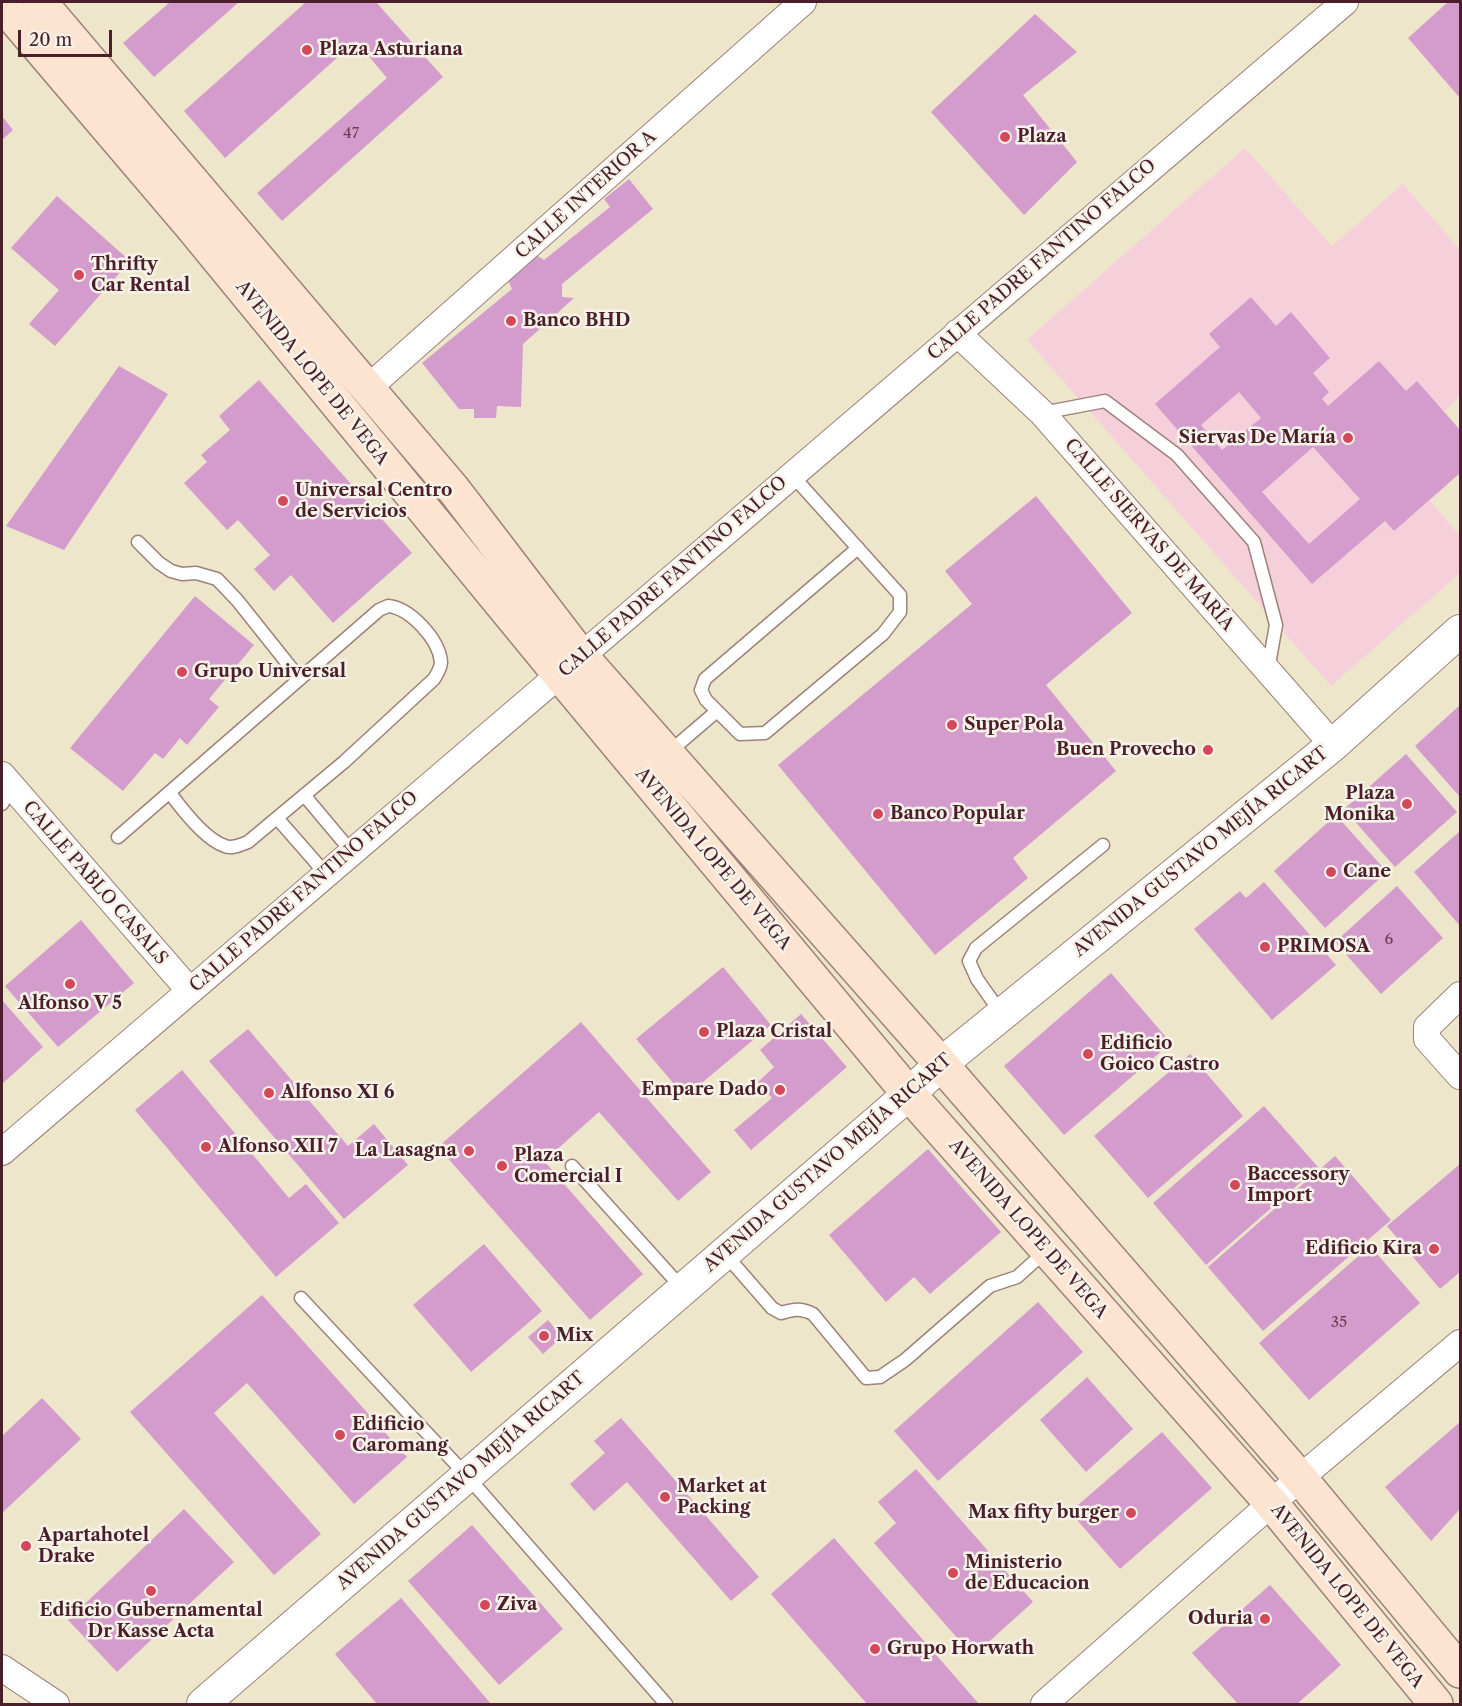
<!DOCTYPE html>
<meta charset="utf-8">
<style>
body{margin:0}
#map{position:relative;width:1462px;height:1706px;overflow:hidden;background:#eee6ca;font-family:"Libre Caslon Text",serif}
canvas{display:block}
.frame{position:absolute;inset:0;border:3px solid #4a1f2b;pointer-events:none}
.scale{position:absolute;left:18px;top:30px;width:94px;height:27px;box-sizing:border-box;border:3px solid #4a1f2b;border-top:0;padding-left:8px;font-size:18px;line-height:21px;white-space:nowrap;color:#4a1f2b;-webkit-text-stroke:4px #f7f3e8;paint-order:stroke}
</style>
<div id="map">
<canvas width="1462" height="1706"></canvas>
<div class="frame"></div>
<div class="scale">20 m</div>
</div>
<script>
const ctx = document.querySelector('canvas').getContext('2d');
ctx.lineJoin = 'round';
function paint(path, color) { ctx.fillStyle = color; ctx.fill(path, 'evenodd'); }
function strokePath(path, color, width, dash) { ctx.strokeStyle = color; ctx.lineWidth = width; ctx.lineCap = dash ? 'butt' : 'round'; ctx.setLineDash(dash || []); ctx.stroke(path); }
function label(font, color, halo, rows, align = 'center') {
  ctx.font = font + ' "Libre Caslon Text",serif'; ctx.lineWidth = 5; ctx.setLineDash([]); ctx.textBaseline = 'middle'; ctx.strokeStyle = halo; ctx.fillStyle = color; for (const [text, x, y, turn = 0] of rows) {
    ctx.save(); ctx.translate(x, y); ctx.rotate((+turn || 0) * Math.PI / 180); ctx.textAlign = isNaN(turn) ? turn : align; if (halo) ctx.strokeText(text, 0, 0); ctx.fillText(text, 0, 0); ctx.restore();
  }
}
const built = new Path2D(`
 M1245,148L1332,246L1403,184L1460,250V396L1444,411L1460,430V473L1430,501L1460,536V573L1331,686L1027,340Z`);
const building = new Path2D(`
 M170,2H239L154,77L123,43Z
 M306,2H376L443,77L282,221L257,193L387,78L356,41L225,158L184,111Z
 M1448,2H1460V98L1408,38Z
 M1035,14L1077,52L1023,95L1077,162L1024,215L931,112Z
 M2,116L13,130L2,140Z
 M629,179L653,209L562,284V297L574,298L523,344L521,407L497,406L496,418H474V409H459L422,363L512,289L507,278L536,255L544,260L610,207L604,199Z
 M57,196L130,261L55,346L29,324L59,290L11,248Z
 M1251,297L1276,326L1291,312L1330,358L1313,373L1329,392L1322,399L1328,406L1379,361L1406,391L1417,381L1460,430V473L1394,531L1385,521L1312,584L1155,404L1220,347L1209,334ZM1239,392L1261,418L1222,450L1201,425ZM1313,447L1360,499L1309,544L1262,492Z
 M119,366L168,394L64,550L6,526Z
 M259,380L412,553L333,623L291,575L274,591L254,569L270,555L238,520L227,530L184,483L207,462L201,455L230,430L219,416Z
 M1036,496L1132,613L1046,685L1116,771L1013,858L1028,878L935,955L778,765L972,604L945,571Z
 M195,596L254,645L209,699L219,707L187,745L180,738L163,759L155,753L123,791L70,748Z
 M1460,705V797L1415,746Z
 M1406,754L1457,812L1395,867L1344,809Z
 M1336,815L1387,872L1325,928L1274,871Z
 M1460,831V926L1414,872Z
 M1264,882L1336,965L1272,1020L1194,929L1240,891L1246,898Z
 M1397,886L1443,938L1381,994L1335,942Z
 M81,920L134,983L58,1047L5,986Z
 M723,967L771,1025L685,1097L636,1039Z
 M1111,973L1171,1043L1064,1135L1004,1066Z
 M2,1000L43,1047L2,1084Z
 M801,1014L847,1067L751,1150L734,1130L772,1098L758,1082L774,1067L760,1050Z
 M581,1022L711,1172L678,1201L599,1112L544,1161L643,1274L590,1320L438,1147Z
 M248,1029L348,1146L374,1124L408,1165L344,1219L209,1061Z
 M1190,1054L1243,1116L1148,1198L1094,1136Z
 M182,1070L289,1198L306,1184L339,1223L276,1277L135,1110Z
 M1264,1106L1318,1167L1206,1265L1153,1203Z
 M928,1149L1001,1232L930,1294L914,1277L886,1302L829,1235Z
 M1335,1156L1391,1220L1263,1331L1208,1267Z
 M1460,1164V1272L1440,1289L1387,1226Z
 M484,1244L542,1311L471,1372L413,1305Z
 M1370,1246L1420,1303L1309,1400L1259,1343Z
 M262,1295L407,1457L354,1504L247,1383L214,1413L321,1534L274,1575L130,1412Z
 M1038,1302L1083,1352L938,1481L894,1431Z
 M548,1320L562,1337L543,1354L528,1337Z
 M1087,1377L1133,1429L1086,1472L1040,1420Z
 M42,1398L81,1439L2,1513V1436Z
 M621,1418L759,1577L731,1601L627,1482L594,1511L570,1484L605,1453L594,1441Z
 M1460,1422V1509L1431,1541L1385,1487Z
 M1162,1432L1212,1488L1120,1569L1070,1512Z
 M916,1469L1033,1602L973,1656L874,1543L896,1523L878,1502Z
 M184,1509L234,1562L117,1672L68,1620Z
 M472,1525L563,1629L499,1685L408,1581Z
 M834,1538L979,1704H867L771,1594Z
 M1270,1585L1341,1665L1297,1704H1238L1192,1653Z
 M401,1598L491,1704H377L335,1654Z`);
const service = new Path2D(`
 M1042,413L1105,401L1177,455L1254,542L1276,625L1268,670
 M792,475L900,595V612L883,634L765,733L740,734L706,700L701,690L705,679L858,548
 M138,542L159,563L171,571L182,574L196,573L217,579L237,600L300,679
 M668,753L717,711
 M304,795L351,851
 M2,804L12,787
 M277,818L326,874
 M118,837L379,610L388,606C410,608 439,639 441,662C441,668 437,674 434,679L344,762L248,842C240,845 232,849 225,846C206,840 181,808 170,793
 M1001,1013L977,979L969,961L976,948L1103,845
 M572,1166L682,1288
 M725,1254L772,1308L781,1313C794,1309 801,1308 813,1314L866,1378L880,1377L905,1360L990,1286L1017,1277L1047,1250
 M301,1298L467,1476L666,1704`);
const minor = new Path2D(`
 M957,333L1042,413L1333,745
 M368,388L803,2
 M2,775L190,991
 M1460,995L1427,1027V1039L1460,1076
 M2,1152L1345,2
 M2,1668L56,1704
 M1044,1704L1300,1478L1460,1343`);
const tertiary = new Path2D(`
 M203,1704L909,1094L941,1064L1333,745L1460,631`);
const secondary = new Path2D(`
 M40,2L454,490L581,656L941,1064L1300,1478L1460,1671
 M2,4L192,227L559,674L909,1094L1272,1504L1436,1704`);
const markers = [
 [307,50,6,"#d1495b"],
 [1005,137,6,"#d1495b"],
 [79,275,6,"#d1495b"],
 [511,321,6,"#d1495b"],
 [1348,438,6,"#d1495b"],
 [283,501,6,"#d1495b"],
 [182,672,6,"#d1495b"],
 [952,725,6,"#d1495b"],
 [1208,750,6,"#d1495b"],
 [1407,804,6,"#d1495b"],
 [878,814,6,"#d1495b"],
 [1331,872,6,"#d1495b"],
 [1265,947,6,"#d1495b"],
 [70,984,6,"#d1495b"],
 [704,1032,6,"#d1495b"],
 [1088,1054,6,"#d1495b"],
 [780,1090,6,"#d1495b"],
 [269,1093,6,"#d1495b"],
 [206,1147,6,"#d1495b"],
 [469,1151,6,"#d1495b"],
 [502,1166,6,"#d1495b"],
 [1235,1185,6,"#d1495b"],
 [1434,1249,6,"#d1495b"],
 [544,1336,6,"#d1495b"],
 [340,1435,6,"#d1495b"],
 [665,1497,6,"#d1495b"],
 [1131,1513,6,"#d1495b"],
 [26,1546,6,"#d1495b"],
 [953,1573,6,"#d1495b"],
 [151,1591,6,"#d1495b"],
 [485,1605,6,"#d1495b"],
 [1265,1619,6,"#d1495b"],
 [875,1649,6,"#d1495b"]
];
const numberNames = [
 ["47",351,134],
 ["6",1389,940],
 ["35",1339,1323]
];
const poiNames = [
 ["Plaza Asturiana",319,50],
 ["Plaza",1017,137],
 ["Thrifty",91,265],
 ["Car Rental",91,286],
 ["Banco BHD",523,321],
 ["Siervas De María",1336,438,"right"],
 ["Universal Centro",295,491],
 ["de Servicios",295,512],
 ["Grupo Universal",194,672],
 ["Super Pola",964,725],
 ["Buen Provecho",1196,750,"right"],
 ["Plaza",1395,794,"right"],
 ["Monika",1395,815,"right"],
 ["Banco Popular",890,814],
 ["Cane",1343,872],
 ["PRIMOSA",1277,947],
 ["Alfonso V 5",70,1004,"center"],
 ["Plaza Cristal",716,1032],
 ["Edificio",1100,1044],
 ["Goico Castro",1100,1065],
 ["Empare Dado",768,1090,"right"],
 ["Alfonso XI 6",281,1093],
 ["Alfonso XII 7",218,1147],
 ["La Lasagna",457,1151,"right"],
 ["Plaza",514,1156],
 ["Comercial I",514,1177],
 ["Baccessory",1247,1175],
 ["Import",1247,1196],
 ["Edificio Kira",1422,1249,"right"],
 ["Mix",556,1336],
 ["Edificio",352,1425],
 ["Caromang",352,1446],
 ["Market at",677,1487],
 ["Packing",677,1508],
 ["Max fifty burger",1119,1513,"right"],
 ["Apartahotel",38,1536],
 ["Drake",38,1557],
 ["Ministerio",965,1563],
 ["de Educacion",965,1584],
 ["Ziva",497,1605],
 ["Edificio Gubernamental",151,1611,"center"],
 ["Dr Kasse Acta",151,1632,"center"],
 ["Oduria",1253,1619,"right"],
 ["Grupo Horwath",887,1649]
];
const streetNames = [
 ["CALLE INTERIOR A",586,195,-42],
 ["CALLE PADRE FANTINO FALCO",1042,260,-41],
 ["AVENIDA LOPE DE VEGA",312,373,51],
 ["CALLE SIERVAS DE MARÍA",1149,535,49],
 ["CALLE PADRE FANTINO FALCO",673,577,-41],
 ["AVENIDA GUSTAVO MEJÍA RICART",1201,852,-39],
 ["AVENIDA LOPE DE VEGA",713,859,50],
 ["CALLE PABLO CASALS",95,883,49],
 ["CALLE PADRE FANTINO FALCO",304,892,-41],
 ["AVENIDA GUSTAVO MEJÍA RICART",828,1163,-41],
 ["AVENIDA LOPE DE VEGA",1028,1229,49],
 ["AVENIDA GUSTAVO MEJÍA RICART",461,1481,-41],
 ["AVENIDA LOPE DE VEGA",1347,1596,51]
];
paint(built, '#f5cfda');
paint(building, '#d39ccd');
strokePath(service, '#9c827a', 15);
strokePath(minor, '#9c827a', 28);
strokePath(tertiary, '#9c827a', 34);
strokePath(secondary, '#9c827a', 36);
strokePath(service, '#fff', 12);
strokePath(minor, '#fff', 26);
strokePath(tertiary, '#fff', 32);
strokePath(secondary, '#fde4d1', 33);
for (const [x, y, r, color] of markers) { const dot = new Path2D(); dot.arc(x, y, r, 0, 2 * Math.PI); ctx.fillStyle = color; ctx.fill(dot); strokePath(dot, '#f7f3e8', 2); }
label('15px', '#6c3e54', null, numberNames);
label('bold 18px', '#4a1f2b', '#f7f3e8', poiNames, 'left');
label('18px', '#4a1f2b', '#f7f3e8', streetNames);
</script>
